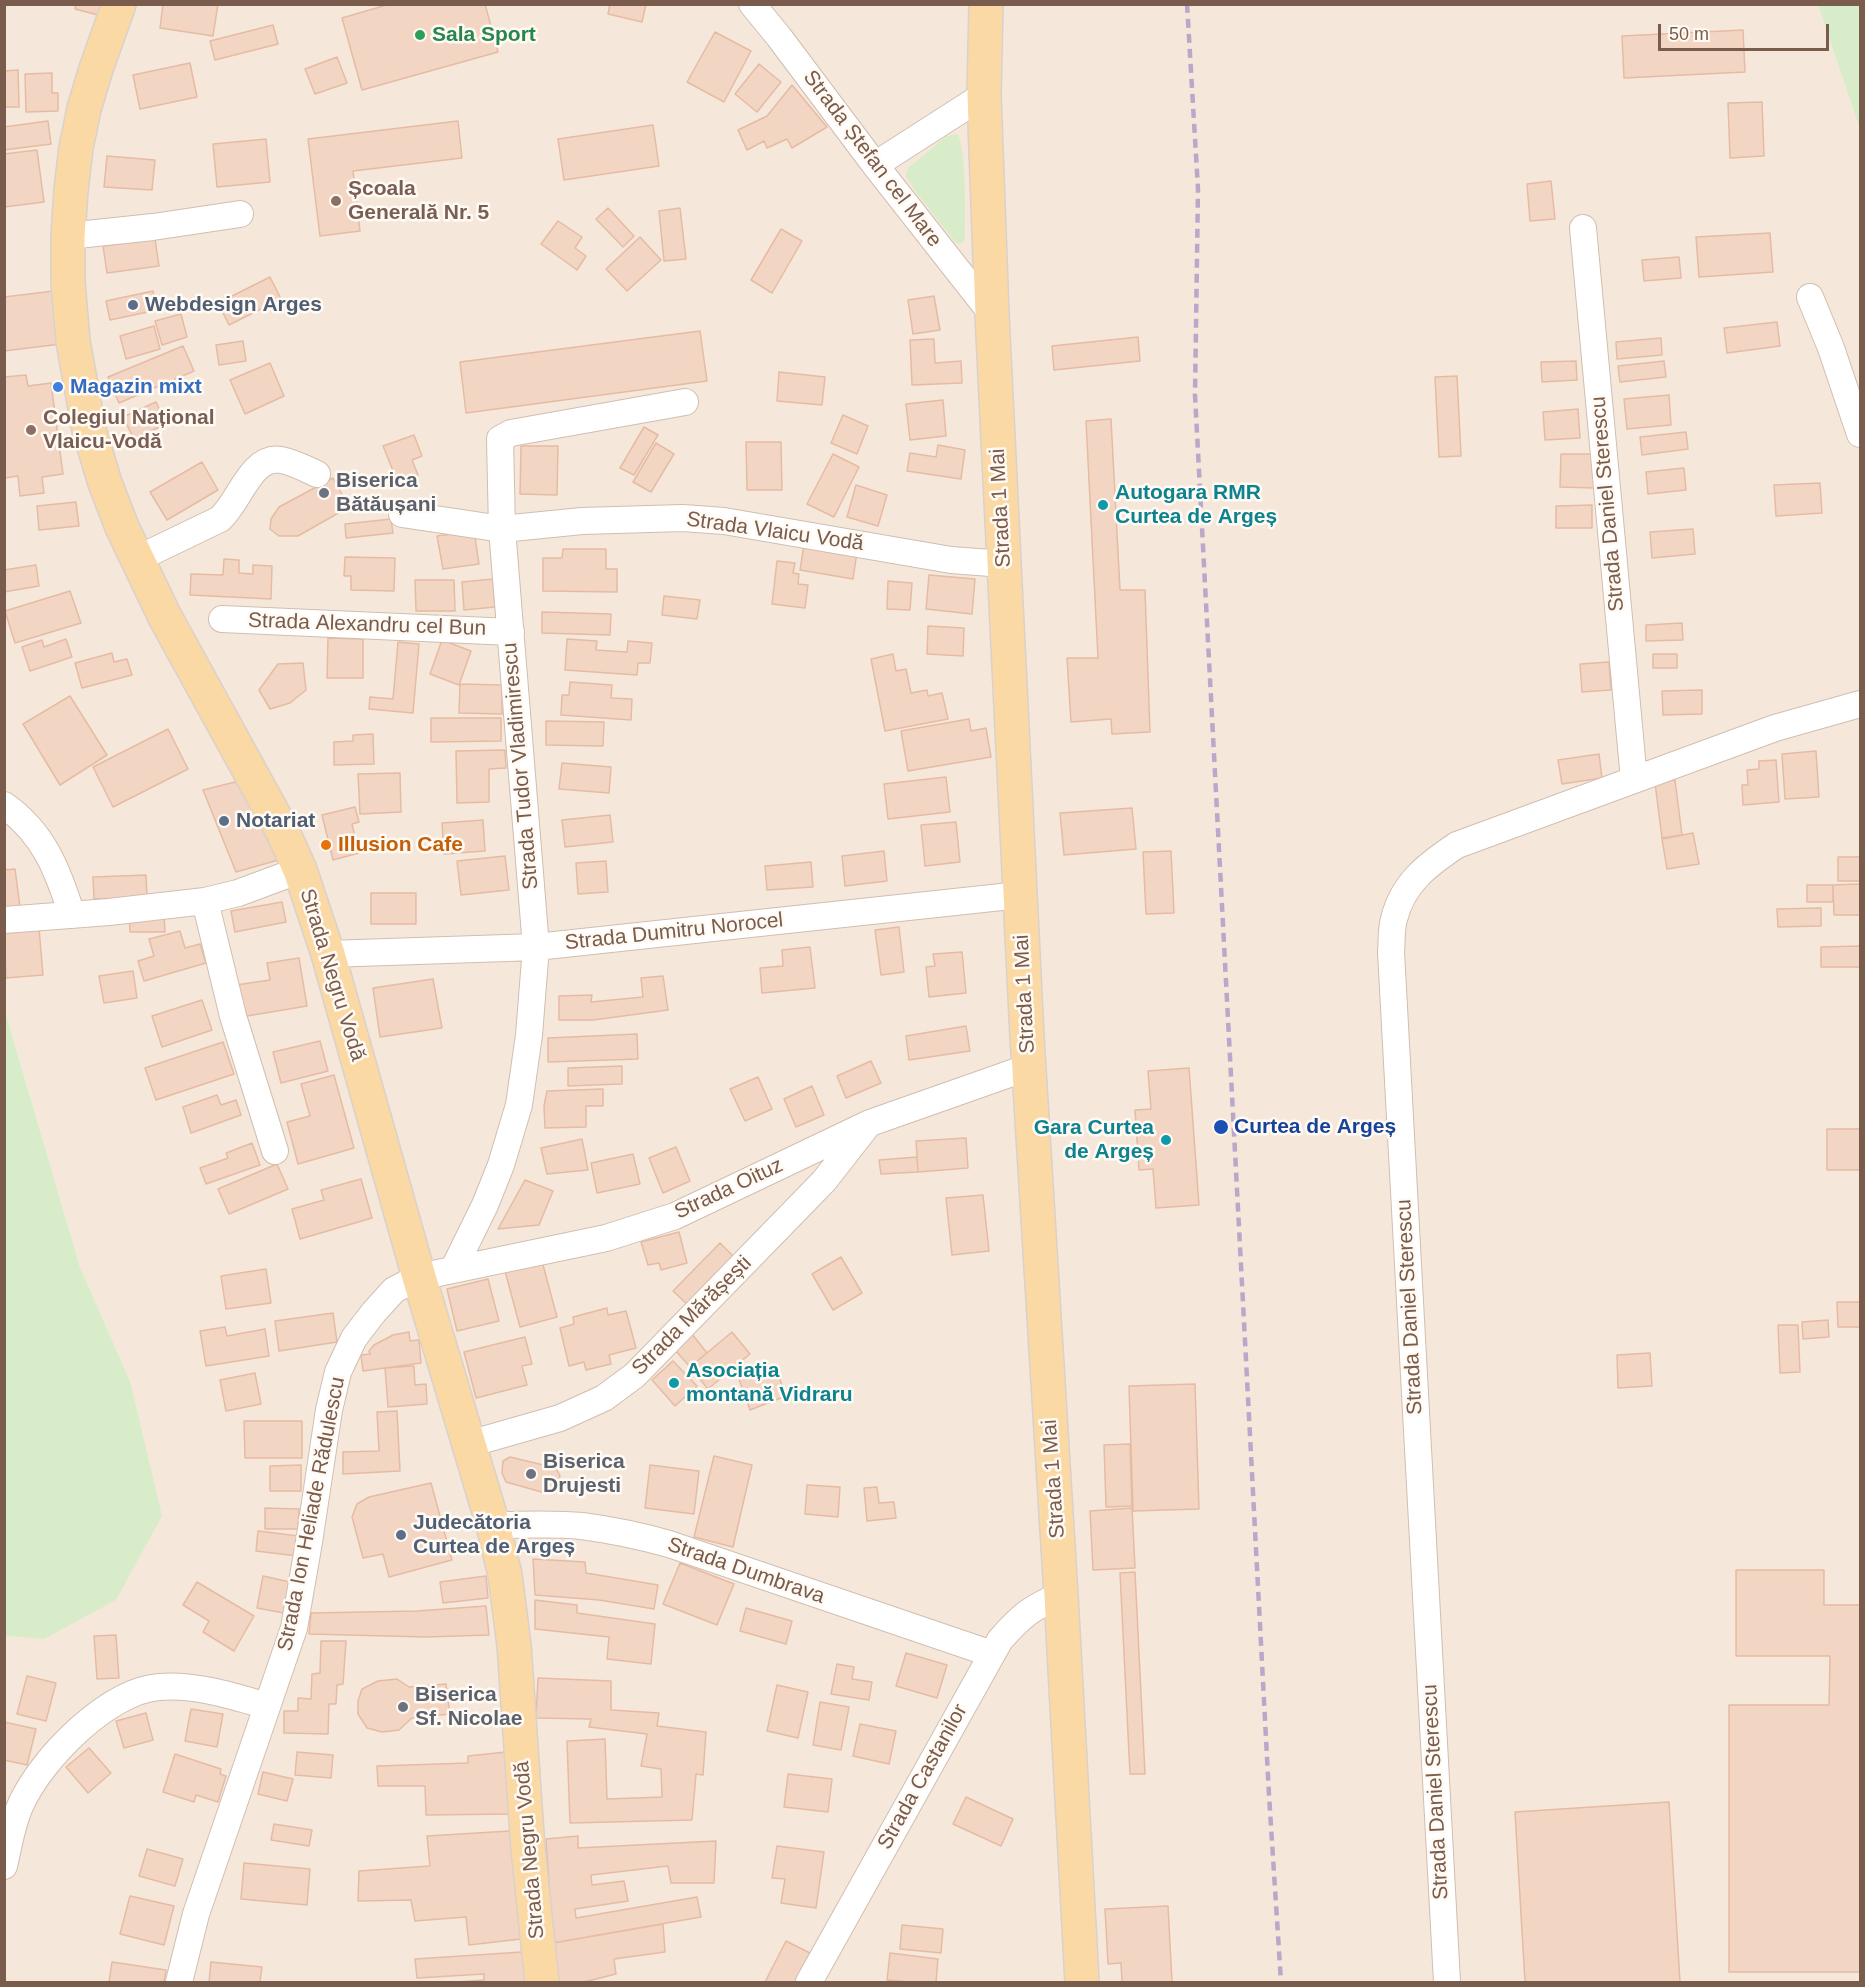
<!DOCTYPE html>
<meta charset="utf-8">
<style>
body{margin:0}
#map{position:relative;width:1865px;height:1987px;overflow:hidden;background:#fdf6ec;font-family:Arial,sans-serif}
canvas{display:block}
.frame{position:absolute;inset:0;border:6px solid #7a5c4d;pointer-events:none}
.scale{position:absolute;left:1658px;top:24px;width:171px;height:27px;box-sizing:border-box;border:3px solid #7a5c4d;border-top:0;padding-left:8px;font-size:18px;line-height:21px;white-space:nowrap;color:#7a5c4d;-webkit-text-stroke:4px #fffaf3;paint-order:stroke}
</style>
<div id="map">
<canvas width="1865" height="1987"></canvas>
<div class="frame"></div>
<div class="scale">50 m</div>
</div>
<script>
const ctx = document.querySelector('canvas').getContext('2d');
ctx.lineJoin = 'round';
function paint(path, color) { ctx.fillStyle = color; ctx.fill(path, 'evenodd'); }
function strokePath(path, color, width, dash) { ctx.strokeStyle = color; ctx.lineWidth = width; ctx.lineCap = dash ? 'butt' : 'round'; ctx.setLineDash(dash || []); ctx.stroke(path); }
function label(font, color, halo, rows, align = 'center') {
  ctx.font = font + ' Arial,sans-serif'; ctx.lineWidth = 5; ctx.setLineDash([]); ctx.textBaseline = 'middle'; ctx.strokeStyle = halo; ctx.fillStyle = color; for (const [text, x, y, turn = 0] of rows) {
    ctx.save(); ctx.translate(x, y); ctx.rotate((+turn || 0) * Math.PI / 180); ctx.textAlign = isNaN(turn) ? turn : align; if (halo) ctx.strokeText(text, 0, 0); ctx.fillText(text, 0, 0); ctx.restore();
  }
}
const residential = new Path2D(`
 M5,5H1818L1860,130V1982H5L4,1636L44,1639L130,1381L80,1267L5,1011Z`);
const green = new Path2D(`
 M1818,5H1860V130Z
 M957,134C967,147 965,220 965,240L960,244L956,243L915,191L906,176L908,168L947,136Z
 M5,1011L80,1267L130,1381L162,1516L116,1600L44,1639L5,1636Z`);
const building = new Path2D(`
 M76,4H101L98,15L75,9Z
 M163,4H218L213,36L160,28Z
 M390,4H485L498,52L362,90L342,18Z
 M610,4H646L642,22L608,14Z
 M273,25L278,44L215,60L210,41Z
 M1743,30L1745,72L1624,78L1622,36Z
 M715,32L751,51L724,102L687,82Z
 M337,57L347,83L315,94L305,69Z
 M190,63L197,97L140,109L133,75Z
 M759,64L781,82L757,112L735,94Z
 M18,70L19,107H4V71Z
 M52,73V93H58V111L26,112L25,74Z
 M792,85L827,127L792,148L787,139L767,148L764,141L747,150L738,130L767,116Z
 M1762,102L1764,156L1730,158L1728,103Z
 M48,121L51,144L4,150V127Z
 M458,121L462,158L353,171L360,231L320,236L308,139Z
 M653,125L659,166L564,180L558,139Z
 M266,139L270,182L217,187L213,144Z
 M37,150L44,202L4,207V154Z
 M107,156L155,160L152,190L104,187Z
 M1551,181L1555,219L1530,221L1527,184Z
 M608,208L634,236L623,247L596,219Z
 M680,208L686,259L664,261L659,211Z
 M558,221L582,237L575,248L586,256L577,270L541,244Z
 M781,229L802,241L772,293L751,280Z
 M1770,233L1773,272L1699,277L1696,237Z
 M640,237L661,260L627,291L606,269Z
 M155,239L159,266L107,273L103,246Z
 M1679,257L1681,278L1644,281L1642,260Z
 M270,277L281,299L229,325L218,303Z
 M54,291L61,344L4,351V297Z
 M153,291L157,310L110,320L106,301Z
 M934,296L940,330L913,334L908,300Z
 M181,314L187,337L162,345L155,321Z
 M1777,322L1780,346L1727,353L1724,328Z
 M154,326L160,349L126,359L120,336Z
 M700,331L707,381L466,413L460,362Z
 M1138,337L1140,361L1054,370L1052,346Z
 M1661,338L1662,355L1617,359L1616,342Z
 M934,339L935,363L961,361L962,383L912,385L910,340Z
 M243,341L246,361L219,365L216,345Z
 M183,346L194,371L119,403L108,377Z
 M1576,361L1577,380L1542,382L1541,362Z
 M1664,361L1666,377L1620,382L1618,366Z
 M270,363L284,396L245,414L230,380Z
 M779,372L825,377L822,405L777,401Z
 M26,375L28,386L51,383L63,474L42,477L44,493L20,496L18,476L5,478L4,474V377Z
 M1457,376L1461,456L1439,457L1435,377Z
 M1669,395L1671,425L1627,429L1624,399Z
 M943,400L946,436L910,440L906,404Z
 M156,402L166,424L134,439L123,417Z
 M1578,409L1580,438L1545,440L1543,412Z
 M843,415L868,426L857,454L831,443Z
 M1111,419L1120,590H1145L1150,732L1112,734L1111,719L1071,722L1067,658H1098L1086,421Z
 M644,427L658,435L634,475L620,468Z
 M1686,432L1688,449L1642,455L1640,437Z
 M414,435L422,456L412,460L418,475L398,483L383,446Z
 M746,442H781L782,490H747Z
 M656,443L674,454L651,492L633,482Z
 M938,445L965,450L961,479L907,471L910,453L936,457Z
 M521,446H558L557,495L520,494Z
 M833,454L859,467L834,517L807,504Z
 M1561,454H1595L1594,488L1560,487Z
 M202,462L218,490L167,520L150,492Z
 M1684,468L1686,490L1648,494L1646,472Z
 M333,478L349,507L298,536H279L270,529L271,519L279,507Z
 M1820,483L1822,513L1776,516L1774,485Z
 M856,485L887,495L878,526L847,517Z
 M76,502L79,526L39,530L37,506Z
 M1592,505V528H1556V506Z
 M391,519L393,533L346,538L345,524Z
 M1693,529L1695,554L1652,558L1650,532Z
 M474,531L479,564L443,569L437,536Z
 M805,538L858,546L853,579L800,570Z
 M563,549H606V569H617V592L543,591V558H562Z
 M345,557L395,558L394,591L351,590V576H344Z
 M224,559L239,560V573L253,574V565L272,566L271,599L190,595L191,574L223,575Z
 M777,561L795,563L793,573L799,574L798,584L808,585L805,608L772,604Z
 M36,565L39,586L4,592V570Z
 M929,575L975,579L972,614L926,609Z
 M493,579L495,607L464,610L462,582Z
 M415,580H454L455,611H416Z
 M888,581L912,583L910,610L887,609Z
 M70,591L81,623L15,643L5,611Z
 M664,596L700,600L697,619L662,615Z
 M542,612L611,614L610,635L542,633Z
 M1682,623L1683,640L1646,641V625Z
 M928,626L964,628L963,656L927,654Z
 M328,638L363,639V678H327Z
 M66,639L72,657L30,671L22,647L42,640L44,647Z
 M567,639L597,641L596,650L627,652L628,641L652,643L650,663H638L637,675L565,670Z
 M442,640L471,651L459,685L430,674Z
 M398,642L419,644L413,713L369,709L370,697L393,699Z
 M112,653L114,662L127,659L132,675L82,688L75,663Z
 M893,654L896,671L906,669L911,693L927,690L928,696L942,693L948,719L885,731L871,659Z
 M1653,654H1677V668H1653Z
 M1609,662L1611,690L1582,692L1580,664Z
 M303,663L306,690L290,703L270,709L259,690L278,664Z
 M570,682L612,685L611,698L632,699L631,720L561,715L562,695H569Z
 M460,684L502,685V714L459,713Z
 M1702,690V714L1663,715L1662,691Z
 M70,696L107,755L60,785L23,724Z
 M431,718H501V741L431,742Z
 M969,719L971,731L986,728L991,757L908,771L901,731Z
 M546,721L604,722L603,746L546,745Z
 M168,729L188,769L113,807L93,767Z
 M373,734L374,764L334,765V742L353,741V735Z
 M505,750L506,768L489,769V802L457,803L456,751Z
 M1816,751L1819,797L1785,799L1782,754Z
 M1599,754L1602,778L1562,784L1558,760Z
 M1776,760L1779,802L1743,805L1742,785H1748L1747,770L1759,769V761Z
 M562,763L611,767L609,793L559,789Z
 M400,773L401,812L360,814L358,774Z
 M946,777L950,812L888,819L884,784Z
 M1675,780L1682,835L1662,838L1655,783Z
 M239,781L282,859L236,872L203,790Z
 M355,807L359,822L352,824L359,853L333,860L322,815Z
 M1132,808L1136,849L1064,855L1060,813Z
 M610,815L613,842L565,847L562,820Z
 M483,820L485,851L444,854L442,823Z
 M956,822L960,862L925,866L921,825Z
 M1693,833L1699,864L1667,869L1662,839Z
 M884,851L887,881L845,886L842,856Z
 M1171,851L1174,913L1146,914L1143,852Z
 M505,856L509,890L461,895L457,861Z
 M1838,857H1860V881H1838Z
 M606,861L608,892L578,894L576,863Z
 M811,862L813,887L767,890L765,866Z
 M15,869L20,907L4,909V870Z
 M146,875L147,898L94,899L93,877Z
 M1860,884V915H1834L1833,885Z
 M1807,885H1833V902H1807Z
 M371,893H416V924H371Z
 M282,902L286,922L235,932L231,911Z
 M1821,908V926L1778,927L1777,909Z
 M164,914L165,932H130L129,915Z
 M899,927L904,972L881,975L875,930Z
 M39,928L43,975L6,978L4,931Z
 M180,931L185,948L200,944L206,963L144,981L138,961L154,956L149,939Z
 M1860,946V967H1821V947Z
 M810,947L815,988L762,993L760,968L783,966L782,950Z
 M962,952L966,993L929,997L926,967L935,966L933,954Z
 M299,958L307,1006L241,1017L236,985L270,980L267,963Z
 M133,971L137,998L104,1003L99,976Z
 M663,976L668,1010L593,1020H559V996L592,995L591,1002L643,997L641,978Z
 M433,979L442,1028L380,1037L373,988Z
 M202,1000L212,1030L162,1047L152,1016Z
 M966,1026L970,1051L909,1060L906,1036Z
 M637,1034L638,1059L548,1062V1038Z
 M320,1041L328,1071L281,1083L273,1052Z
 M223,1042L234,1074L156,1100L145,1068Z
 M871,1061L881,1083L846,1098L837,1076Z
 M622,1066V1084L568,1086V1068Z
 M1189,1068L1199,1205L1156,1208L1153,1169L1139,1170L1135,1110L1151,1109L1148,1071Z
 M334,1075L354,1148L298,1164L287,1122L310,1116L301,1084Z
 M758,1077L772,1109L745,1121L730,1089Z
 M812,1086L824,1115L796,1127L784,1099Z
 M603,1089V1106H586V1127L545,1128L544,1106L547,1091Z
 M217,1095L221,1105L236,1100L241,1115L191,1133L183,1107Z
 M1827,1129H1860V1170H1827Z
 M966,1138L968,1168L918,1172L916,1141Z
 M582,1139L588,1170L547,1174L541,1148Z
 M252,1143L260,1165L206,1184L200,1168L228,1158L226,1153Z
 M676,1147L690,1181L663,1193L649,1158Z
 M633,1154L640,1184L597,1193L591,1163Z
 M917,1157L918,1172L881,1174L879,1160Z
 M277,1164L288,1189L229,1214L218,1189Z
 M361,1179L372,1218L300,1239L292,1209L324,1200L321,1190Z
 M525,1180L553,1191L539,1225L498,1229Z
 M983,1195L989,1251L952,1255L946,1198Z
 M679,1232L687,1263L661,1270L659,1263L648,1265L641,1242Z
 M720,1243L737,1260L690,1307L673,1291Z
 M841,1257L862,1293L833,1310L812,1274Z
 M542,1261L557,1317L520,1327L505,1271Z
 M266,1269L271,1303L226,1309L221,1276Z
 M488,1279L499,1321L457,1331L447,1289Z
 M1837,1302H1860V1327H1838Z
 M607,1308L608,1315L626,1311L636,1348L609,1355L611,1364L586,1370L584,1362L569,1366L560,1328L574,1324L573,1317Z
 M333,1313L337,1342L279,1351L275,1321Z
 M1828,1320L1829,1337L1803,1339L1802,1322Z
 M1778,1325H1798L1800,1372L1780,1373Z
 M225,1327L227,1336L265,1329L269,1356L206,1366L200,1331Z
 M409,1332L410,1341L419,1340L421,1363L363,1371L361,1355L370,1354L369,1351L374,1345L393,1335Z
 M732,1332L750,1354L708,1389L690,1367Z
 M692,1334L707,1353L690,1367L674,1349Z
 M525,1337L532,1364L522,1366L527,1385L476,1398L464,1352Z
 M1650,1353L1652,1386L1618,1388L1617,1355Z
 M673,1361L697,1386L675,1406L652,1380Z
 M414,1366L415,1385L426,1384L427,1404L388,1407L385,1368Z
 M775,1366L786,1396L750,1410L739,1379Z
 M255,1373L261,1404L226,1411L220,1380Z
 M1195,1384L1199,1509L1133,1511L1129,1386Z
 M397,1411L400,1471L343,1474V1452L379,1451L377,1412Z
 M244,1421H302V1458H245Z
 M1130,1444L1132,1506L1106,1507L1104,1445Z
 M714,1456L752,1465L733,1547L694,1537Z
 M510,1457L556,1468L560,1476L555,1491L545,1493L506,1482L502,1473L503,1461Z
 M301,1465V1491H270V1466Z
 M650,1465L699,1471L694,1514L645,1508Z
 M431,1483L452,1560L389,1577L383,1554L363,1558L352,1517L357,1504L369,1497Z
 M807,1485L840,1487L838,1517L805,1514Z
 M877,1487L879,1503L894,1502L896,1518L867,1521L864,1488Z
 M265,1508L299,1509L298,1529H265Z
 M1132,1508L1135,1568L1093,1570L1090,1511Z
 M258,1531L299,1536L297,1556L256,1551Z
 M533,1559L585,1562L586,1573L658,1585L654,1609L599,1600L535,1595Z
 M680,1563L734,1584L717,1625L663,1604Z
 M1736,1570H1824V1605H1860V1972H1729V1705H1829L1830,1656H1736Z
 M1135,1572L1145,1774H1130L1120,1573Z
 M263,1576L290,1582L284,1613L257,1608Z
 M486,1576L488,1598L443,1603L440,1582Z
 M197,1582L254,1616L234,1651L203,1632L209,1621L183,1605Z
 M535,1600L577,1605V1613L655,1624L651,1664L607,1659L609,1637L535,1629Z
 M486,1606L489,1635L426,1637L309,1634L311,1613L417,1611Z
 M746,1608L792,1621L786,1644L740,1631Z
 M116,1635L119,1678L97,1679L94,1636Z
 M321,1641H346L343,1684L337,1685L336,1704H329L328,1734L284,1733V1711H298V1698L311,1699L312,1674L320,1673Z
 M906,1653L947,1665L937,1698L896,1686Z
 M837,1664L854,1667L852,1679L872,1682L869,1700L831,1694Z
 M27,1676L56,1683L46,1721L17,1714Z
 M538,1678L611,1681V1710L659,1713L657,1726L706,1732L703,1775L696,1774L692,1820L570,1823L567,1741L605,1739L607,1799L662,1797L661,1769L641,1766L647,1734L589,1727L591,1719L536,1718Z
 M397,1679L409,1687L446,1684L450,1714L412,1718L399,1730L382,1732L367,1728L358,1714V1701L362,1689L378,1681Z
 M777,1685L808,1692L798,1738L767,1731Z
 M820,1702L849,1707L841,1750L813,1745Z
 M191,1709L223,1714L217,1747L185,1741Z
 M146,1713L153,1740L124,1748L116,1721Z
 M4,1722L36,1729L27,1765L4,1760Z
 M860,1724L896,1731L889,1764L853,1756Z
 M89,1748L111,1773L88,1793L66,1767Z
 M297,1752L333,1755L331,1778L295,1775Z
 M506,1752L513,1814L426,1815L425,1786H378L377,1766L468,1763V1756Z
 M175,1754L221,1769L220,1774L226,1776L218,1802L196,1795L194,1802L163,1792Z
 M263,1772L293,1779L287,1801L258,1794Z
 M788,1774L832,1779L828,1812L784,1807Z
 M966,1797L1013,1819L1001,1846L953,1824Z
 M1669,1802L1680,1982H1525L1515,1812Z
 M274,1824L312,1830L309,1846L271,1840Z
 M510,1831L521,1939L469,1945L466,1917L415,1921L411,1900L358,1901L359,1871L430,1866L427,1836Z
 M578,1836V1848L716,1841L714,1883H671L668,1866L591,1875L592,1885L624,1881L628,1901L575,1909L576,1918L697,1897L701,1917L553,1943L546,1839Z
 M777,1846L824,1852L816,1908L781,1903L785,1879L772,1878Z
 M147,1849L183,1859L175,1886L139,1876Z
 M244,1863L310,1869L307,1905L241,1899Z
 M130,1896L174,1906L164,1945L120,1934Z
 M1168,1906L1172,1982H1122L1121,1963L1108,1964L1105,1909Z
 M663,1924L665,1952L614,1959L616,1974L584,1982H557L553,1943Z
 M902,1925L943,1929L941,1953L900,1949Z
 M786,1941L812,1954L798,1982H765Z
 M522,1952L526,1982H457L484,1980V1974L417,1978L415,1959Z
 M890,1953L938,1959L936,1982H908L887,1980Z
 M112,1962L166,1970L164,1982H109Z
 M211,1962L262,1967L260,1982H209Z`);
const minor = new Path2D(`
 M752,4L779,37L875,165L992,314
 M875,165L984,95
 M1583,228L1634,780
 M68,236L153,227L240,214
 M1810,297L1831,348L1860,434
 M402,514L502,529L582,521L683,518L724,521L951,560L1004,564
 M137,559L220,519C240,501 251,455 281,460C293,462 306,469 317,474
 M222,619L511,632
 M4,805C44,833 58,871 72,915
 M205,901L233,1016L275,1151
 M4,920L109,912L205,901L238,893L300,870
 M328,954L536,947L1020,895
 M454,1268L485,1205L501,1165L519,1105L529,1035L536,947L502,529L500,439L511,433L685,402
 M469,1444L560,1418L604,1398L635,1375L824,1181L867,1126
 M493,1525C523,1525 553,1523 582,1526C612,1530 641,1536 669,1544L992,1654
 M4,1866C9,1845 12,1823 21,1804C42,1758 108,1691 159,1687C195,1684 233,1696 267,1706
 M179,1982L196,1914L294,1628L309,1542L329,1410L338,1372L354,1338L374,1312L394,1290L419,1277L606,1238L675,1216L870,1123L1029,1067
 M809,1982L1000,1640C1022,1615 1031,1608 1061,1595
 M1447,1982L1391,952C1392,941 1391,929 1394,919C1403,883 1427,865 1457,845L1775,728L1860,704`);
const major = new Path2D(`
 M119,4L95,72L84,109L76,148L71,190L68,236V283L73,341L89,430L105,483L122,527L165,617L282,830L300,870L328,954L419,1277L493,1525L505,1575L514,1645L528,1849L542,1982
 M986,4L984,95L992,314L1027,1037L1061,1595L1082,1982`);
const rail = new Path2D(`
 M1187,4L1198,189L1195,395L1269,1795L1281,1982`);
const markers = [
 [420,35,6,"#2e9e5b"],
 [336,201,6,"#8d6e63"],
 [133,305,6,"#5c6f8a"],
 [58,387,6,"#3f7fe0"],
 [31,430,6,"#8d6e63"],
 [324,493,6,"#6b7280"],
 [1103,505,6,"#0f9aa8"],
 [224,821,6,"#5c6f8a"],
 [326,845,6,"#e8710a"],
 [1221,1127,8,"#1a4fb4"],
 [1166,1140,6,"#0f9aa8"],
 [674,1383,6,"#0f9aa8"],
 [531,1474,6,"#6b7280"],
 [401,1535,6,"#5c6f8a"],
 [403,1707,6,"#6b7280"]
];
const leisureNames = [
 ["Sala Sport",432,35]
];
const streetNames = [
 ["Strada Ștefan cel Mare",872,159,53],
 ["Strada Daniel Sterescu",1608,504,-95],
 ["Strada 1 Mai",1001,508,-93],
 ["Strada Vlaicu Vodă",775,532,8],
 ["Strada Alexandru cel Bun",367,625,2],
 ["Strada Tudor Vladimirescu",521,766,-95],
 ["Strada Dumitru Norocel",674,932,-6],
 ["Strada Negru Vodă",332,975,73],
 ["Strada 1 Mai",1025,994,-93],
 ["Strada Oituz",729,1189,-25],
 ["Strada Daniel Sterescu",1410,1307,-93],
 ["Strada Mărășești",692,1316,-45],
 ["Strada 1 Mai",1054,1479,-94],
 ["Strada Ion Heliade Rădulescu",312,1514,-79],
 ["Strada Dumbrava",746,1571,19],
 ["Strada Castanilor",923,1777,-61],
 ["Strada Daniel Sterescu",1436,1792,-93],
 ["Strada Negru Vodă",530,1850,-95]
];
const educationNames = [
 ["Școala",348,189],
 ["Generală Nr. 5",348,213],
 ["Colegiul Național",43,418],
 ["Vlaicu-Vodă",43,442]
];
const serviceNames = [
 ["Webdesign Arges",145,305],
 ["Notariat",236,821],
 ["Judecătoria",413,1523],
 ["Curtea de Argeș",413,1547]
];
const shopNames = [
 ["Magazin mixt",70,387]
];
const worshipNames = [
 ["Biserica",336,481],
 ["Bătăușani",336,505],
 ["Biserica",543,1462],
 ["Drujesti",543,1486],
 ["Biserica",415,1695],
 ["Sf. Nicolae",415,1719]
];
const cultureNames = [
 ["Autogara RMR",1115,493],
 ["Curtea de Argeș",1115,517],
 ["Gara Curtea",1154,1128,"right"],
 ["de Argeș",1154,1152,"right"],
 ["Asociația",686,1371],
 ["montană Vidraru",686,1395]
];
const foodNames = [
 ["Illusion Cafe",338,845]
];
const transitNames = [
 ["Curtea de Argeș",1234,1127]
];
paint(residential, '#f5e8da');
paint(green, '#d8ecc9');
paint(building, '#f3d5c3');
strokePath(building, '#e6bba3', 1.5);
strokePath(minor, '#d1beb0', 28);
strokePath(major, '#dad1cd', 36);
strokePath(minor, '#fff', 26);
strokePath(major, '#fbd9a5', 33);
strokePath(rail, '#b9a8c9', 4.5, [9, 6]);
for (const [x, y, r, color] of markers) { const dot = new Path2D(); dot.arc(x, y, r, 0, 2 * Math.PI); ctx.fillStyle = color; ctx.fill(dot); strokePath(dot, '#fffaf3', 2); }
label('bold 21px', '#27864d', '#fffaf3', leisureNames, 'left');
label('21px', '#7a5c4d', '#fffaf3', streetNames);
label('bold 21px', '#785e54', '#fffaf3', educationNames, 'left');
label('bold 21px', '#4e5e75', '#fffaf3', serviceNames, 'left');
label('bold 21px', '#366cbe', '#fffaf3', shopNames, 'left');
label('bold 21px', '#5b616d', '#fffaf3', worshipNames, 'left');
label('bold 21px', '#0d838f', '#fffaf3', cultureNames, 'left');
label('bold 21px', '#c56008', '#fffaf3', foodNames, 'left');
label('bold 21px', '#164399', '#fffaf3', transitNames, 'left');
</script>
